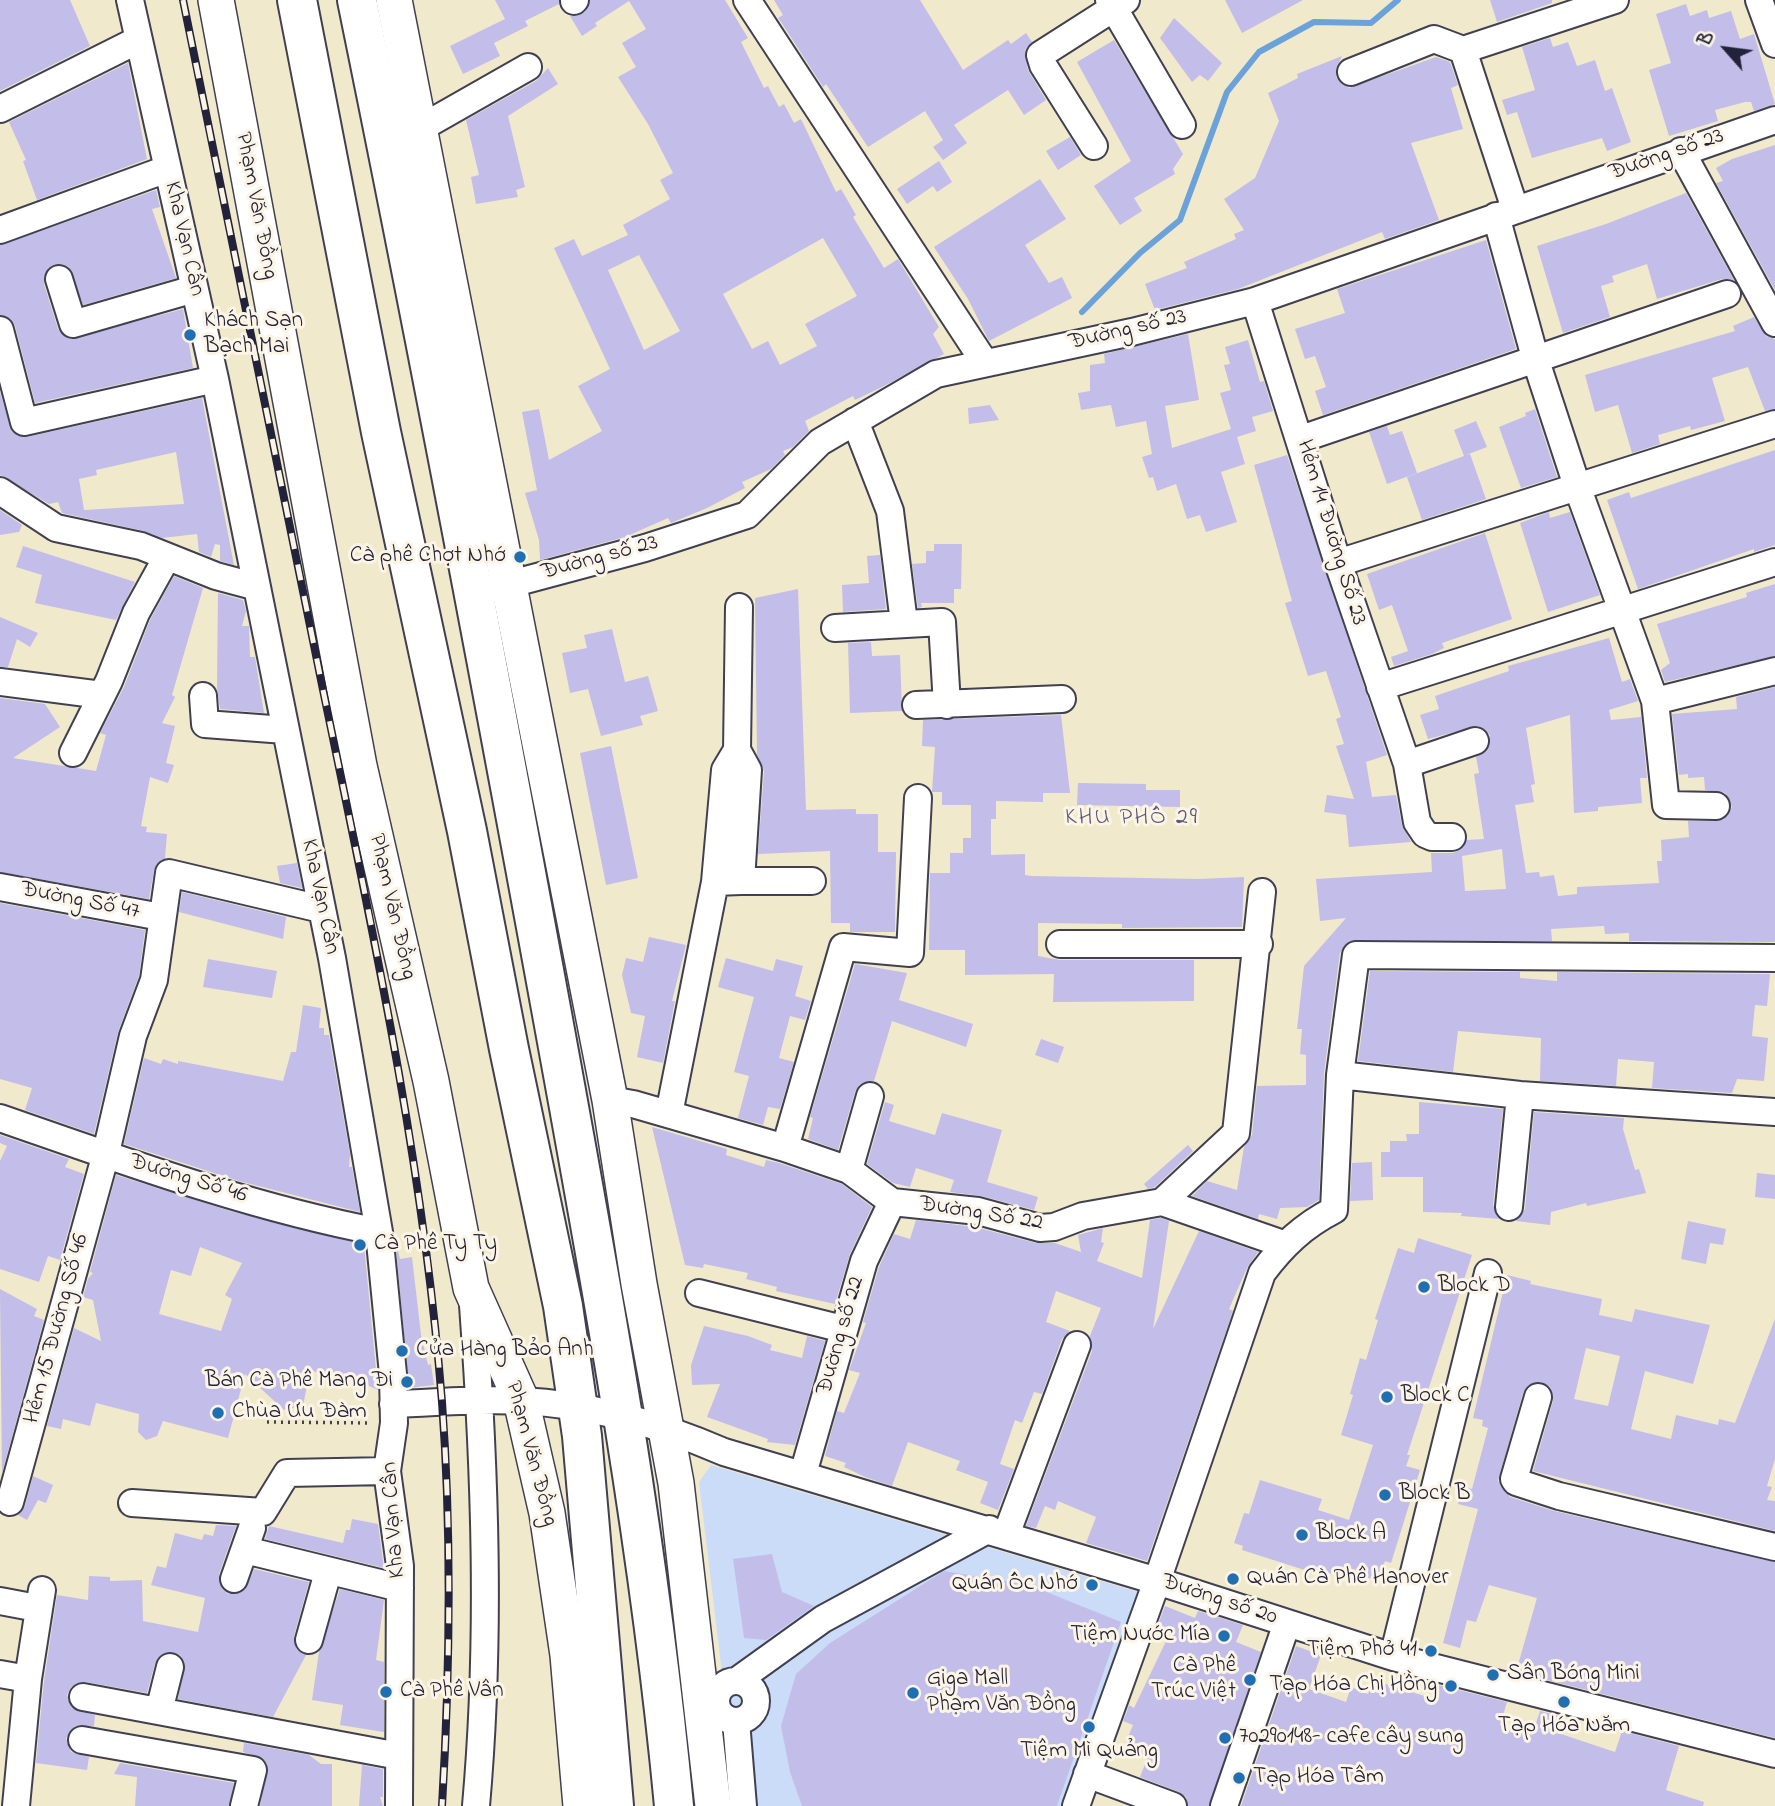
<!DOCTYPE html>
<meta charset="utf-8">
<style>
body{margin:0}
#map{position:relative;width:1775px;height:1806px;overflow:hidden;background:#f0e9cc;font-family:"Indie Flower",sans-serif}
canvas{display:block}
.north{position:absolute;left:1691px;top:14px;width:70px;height:70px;-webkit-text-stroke:5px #fcf5e5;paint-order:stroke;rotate:298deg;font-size:19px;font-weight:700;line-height:28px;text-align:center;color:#22223b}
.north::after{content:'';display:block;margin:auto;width:24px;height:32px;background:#22223b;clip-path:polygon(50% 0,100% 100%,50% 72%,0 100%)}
</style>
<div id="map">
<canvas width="1775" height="1806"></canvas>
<div class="north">B</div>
</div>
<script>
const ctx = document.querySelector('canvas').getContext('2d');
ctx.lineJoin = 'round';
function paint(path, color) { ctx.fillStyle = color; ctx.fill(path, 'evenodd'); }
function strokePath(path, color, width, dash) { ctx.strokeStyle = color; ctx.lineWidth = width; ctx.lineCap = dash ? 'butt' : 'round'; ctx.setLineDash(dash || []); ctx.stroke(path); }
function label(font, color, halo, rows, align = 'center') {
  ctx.font = font + ' "Indie Flower",sans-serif'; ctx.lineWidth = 6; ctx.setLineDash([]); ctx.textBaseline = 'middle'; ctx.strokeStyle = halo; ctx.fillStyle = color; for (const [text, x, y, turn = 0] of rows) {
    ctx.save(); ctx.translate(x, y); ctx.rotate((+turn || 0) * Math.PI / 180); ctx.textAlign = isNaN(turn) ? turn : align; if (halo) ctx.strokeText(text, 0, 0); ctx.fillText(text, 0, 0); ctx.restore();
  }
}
const built = new Path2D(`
 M711,1465L1138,1592L1062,1806H738L699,1482Z`);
const stream = new Path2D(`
 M1082,312L1140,253L1180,220L1227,92L1259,52L1314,22L1371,23L1398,0`);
const building = new Path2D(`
 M0,0H70L90,46L0,91Z
 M495,0H559V4L525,21L528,26L494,43L500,56L463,74L450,46L505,19Z
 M590,0H725L748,38L741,42L764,88L768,86L779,107L784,104L794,123L801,119L836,192L841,189L856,215L853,217L884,268L898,259L939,327L933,334L944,354L884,386L855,400L853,396L805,421L809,431L793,447L783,451L785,455L771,469L742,482L745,488L707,508L671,523L668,518L625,537L540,560L539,540L525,493L537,490L522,412L539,409L549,460L602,431L578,386L610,369L554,248L574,239L582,256L628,235L623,225L670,199L660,180L673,173L648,124L618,77L636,67L622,43L646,29L629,1L595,23L597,26L582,36L570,16L585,12ZM823,238L857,296L805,324L817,346L780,365L768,341L752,349L723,294ZM639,255L680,331L644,350L608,270Z
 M774,0H920L963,70L1008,40L1011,44L1026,33L1032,42L1025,50L1028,70L1046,100L1024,115L1008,90L954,125L967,143L943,160L933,147L943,140L925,111L868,147L826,84L823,87L783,25L778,18L783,15Z
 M1225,0H1303L1242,33Z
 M1490,0H1552V3L1497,22Z
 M1686,4L1690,16L1707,10L1709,18L1731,11L1740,39L1754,34L1775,104L1754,111L1751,102H1745L1715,110L1718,121L1669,136L1649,70L1671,63L1656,14Z
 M1174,18L1222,63L1208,81L1200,75L1192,82L1160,38Z
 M1550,38L1553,47L1568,42L1577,66L1595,60L1605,91L1612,88L1631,142L1607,151L1602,138L1532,158L1517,112L1507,115L1502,100L1535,90L1522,47Z
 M1114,40L1183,154L1173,169L1175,174L1134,198L1142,211L1120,225L1094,186L1131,161L1077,62Z
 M1342,56L1336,69V77L1349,88L1436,57L1450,62L1458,85L1451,88L1463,129L1411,143L1439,220L1385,239L1382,232L1238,289L1155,310L1145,284L1187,268L1184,262L1236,239L1234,234L1244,230L1224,199L1255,178L1279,121L1268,93L1298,78L1297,74Z
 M128,63L147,159L37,200L23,161L26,160L9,122Z
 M548,68L558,84L508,116L525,187L516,190L518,197L476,204L471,177L479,175L466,120L536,81Z
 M1070,137L1081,155L1058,170L1046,151Z
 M1775,145V290L1716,183L1723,181L1716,168L1732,159Z
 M939,161L952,182L937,192L933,186L907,204L897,189Z
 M1040,179L1066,219L1025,245L1049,283L1062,277L1072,298L989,341L968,299L934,247Z
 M156,190L160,207L152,209L176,278L83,305L69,267L62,264L48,268L44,284L58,329L70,339L183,309L193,368L35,403L15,326L11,319L0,315V245Z
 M1686,193L1734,280L1722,279L1657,299L1647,264L1612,276L1614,282L1601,286L1610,317L1563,333L1537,246L1606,224Z
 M1486,240L1516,349L1323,415L1315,391L1326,387L1315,356L1305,359L1295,329L1345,313L1337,289Z
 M1754,317L1766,336L1775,339V409L1765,411L1748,367L1712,378L1725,421L1691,430L1690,426L1658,435L1660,444L1632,453L1618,405L1595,412L1585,375L1735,331L1733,326Z
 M1188,334L1199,400L1165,406L1172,448L1231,429L1220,393L1231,390L1224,365L1230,364L1225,347L1248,340L1260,382L1264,381L1273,411L1252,417L1256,431L1237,437L1245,464L1221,472L1237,522L1206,532L1200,515L1187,519L1176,484L1157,491L1153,477L1149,478L1142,457L1152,454L1146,421L1116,427L1111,405L1081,410L1078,393L1090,391V365L1105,363L1104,354Z
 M0,392L12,432L27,437L202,398L234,565L220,561V545L215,544L211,557L199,552L197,534L162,538L144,531L62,513L58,502L49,504L0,475ZM176,452L184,504L84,510L79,479L97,475L96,470Z
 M990,405L999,420L969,424L968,408Z
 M1535,409L1557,477L1521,488L1499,427L1526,416L1525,413Z
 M1476,421L1487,447L1466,455L1470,454L1486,499L1422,520L1407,477L1464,456L1454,430Z
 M1387,426L1390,435L1402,431L1417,473L1387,484L1369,432Z
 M1775,450V545L1754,552V549L1638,589L1607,500L1629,492L1631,498Z
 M1287,455L1387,755L1366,762L1372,797L1396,795L1402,825L1411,842L1349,847L1346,815L1324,812L1327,795L1354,799L1336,746L1344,744L1336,719L1341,717L1326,671L1308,676L1285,603L1292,601L1254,465Z
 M0,510L22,525L19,532L0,535Z
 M1549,512L1550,518L1570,512L1600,595L1548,612L1520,523Z
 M1485,533L1512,619L1442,643L1444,648L1432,654L1394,666L1391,657L1408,651L1392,605L1379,610L1367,574Z
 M934,544H962L961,589H954V603H921L922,607L918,608L912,564L926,563V551H934Z
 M23,546L135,582L116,620L35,603L42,575L16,567Z
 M880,555L886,609L843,612L842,585L869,583L867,556Z
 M174,576L203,588L172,695L175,697L162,723L175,726L166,763L174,765L168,783L150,777L141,826L147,827L146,832L167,834L165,858L154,870L149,899L0,872V698L45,704L60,727L13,758L96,771L106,735L100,733L124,687L150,620Z
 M1775,584V656L1665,682L1661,670L1670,663L1657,624L1747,597L1746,593Z
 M798,589L806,810L856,809V814H878V852H896L895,932H850V923H831L830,851L758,854L764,771L757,754L755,598Z
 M218,593L243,600L246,611L242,626H249L250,657H255L264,713L220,709L217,688Z
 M0,617L38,633L30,647L17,639L8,667H0Z
 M612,629L625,682L648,676L658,711L640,716L643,725L601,736L588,689L570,693L562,653L587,648L584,635Z
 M1609,638L1622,682L1630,679L1638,701L1609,710L1611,720L1641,717L1647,778H1640L1642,803L1598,807V811L1574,813L1570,715L1526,728L1535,784L1531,785L1534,802L1515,805L1526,873L1539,872L1540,877L1554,875L1558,896L1577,894V887L1659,883L1657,861H1662L1661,840L1689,837L1688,821L1723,820L1732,807L1725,793L1705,790L1704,777L1688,778V774L1679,775L1672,714L1737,709L1736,697L1775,687V942L1629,941V933L1605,934L1604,926L1551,929L1552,941H1349L1340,953L1324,1073L1319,1200L1307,1207L1280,1208L1277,1219L1259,1214L1258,1219L1192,1196L1207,1181L1237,1190L1244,1147L1252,1135L1257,1086L1306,1085V1055L1300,1054L1302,1029H1297L1304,966L1346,918L1320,921L1316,879L1432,872L1431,853H1453L1460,850L1467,840L1484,839L1474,774L1479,773L1476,757L1487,751L1490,735L1477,726L1428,739L1420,715L1439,709L1435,696L1509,671L1508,666ZM1502,849L1506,889L1465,891L1462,856Z
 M871,642L872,656L900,655L902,711L850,713L848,643Z
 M1061,715L1070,793H1043V802L996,801V819H991V855L1025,854V875L1032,876L1199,879L1244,877L1242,927L1122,928V924L1038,923V956L1060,960H1194V1001L1053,1002L1054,974L965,975V950H929L930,873H950V853H963V838H971V805H942V792H932L935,747L922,746L923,720Z
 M611,746L638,878L606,885L580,753Z
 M1078,783L1146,784V790H1180V807L1077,805Z
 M297,863L302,888L280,883L277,866Z
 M182,892L286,917L283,939L179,912Z
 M0,903L145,930L139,976L118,1032L94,1134L25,1110L32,1088L0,1079Z
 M649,937L686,945L672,1001H675L663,1063L637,1057L645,1016L631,1013L622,975L626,958L643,962Z
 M726,958L773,971L776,959L803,966L795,996L811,1001L805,1020L790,1016L779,1058L794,1062L780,1109L768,1107L763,1125L738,1118L749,1076L734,1072L754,997L718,987Z
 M208,959L277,971L272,998L203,987Z
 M855,964L907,973L899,1000L973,1024L966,1047L892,1021L874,1081L860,1084L855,1092L838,1150L808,1139L813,1118L810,1117Z
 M1370,971L1520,972V978L1557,981V972L1770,974L1767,1006L1755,1005L1752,1036L1768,1038L1764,1081L1737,1079L1732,1093L1652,1088L1654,1062L1618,1059L1616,1086L1540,1081L1541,1038L1458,1031L1453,1072L1358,1061Z
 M303,1005L321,1008L319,1028H324V1035H329L350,1154L349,1167H352L360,1212L239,1181L124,1144L144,1058L161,1064L163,1059L178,1064V1061L283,1081L291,1052H296Z
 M1041,1039L1064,1047L1058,1063L1035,1055Z
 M885,1102L894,1105L889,1121L935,1135L942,1113L1002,1130L987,1182L1038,1197L1034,1210L982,1196L950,1192L954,1180L916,1168L910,1187L893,1183L867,1164Z
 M1419,1102L1503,1109L1493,1205L1500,1219L1461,1216L1462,1213L1423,1212V1177H1381V1152H1390V1141H1407L1406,1134H1419Z
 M1534,1112L1624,1118L1623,1129L1635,1170L1639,1169L1646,1193L1587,1206L1586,1203L1551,1212L1550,1225L1516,1221L1525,1209Z
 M652,1127L727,1149L726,1155L764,1167L766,1160L779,1163L842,1184L872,1207L850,1254L835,1304L776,1291L777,1287L746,1279L748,1273L704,1264L703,1268L685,1265Z
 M0,1135L69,1159L65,1167L84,1174L60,1260L48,1256L39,1282L0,1269V1161L7,1146L0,1143Z
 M1188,1145L1193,1151L1155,1187L1148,1189L1144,1184Z
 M1372,1162L1373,1200L1350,1201L1352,1163Z
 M1757,1173L1775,1175V1199L1755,1197Z
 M116,1175L230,1211L364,1245L378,1390L349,1377L347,1383L310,1370L303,1406L284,1410L245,1374L228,1438L163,1421L157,1436L146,1440L138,1432L139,1414L96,1403L90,1426L63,1419L61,1429L47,1426L74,1328L101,1341L93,1300L83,1297L88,1279L93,1273L90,1272ZM200,1247L242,1263L225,1295L232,1299L221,1331L159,1314L171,1270L191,1276Z
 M1161,1218L1169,1221L1153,1329L1199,1231L1258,1252L1247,1268L1229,1309L1233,1311L1147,1561L1086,1543L1096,1517L1058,1501L1055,1510L1045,1506L1036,1528L1026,1526L1092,1351L1090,1336L1101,1308L1056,1291L1046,1322L1070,1331L1062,1339L1042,1394L1034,1392L1022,1423L1015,1420L1000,1464L1014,1469L998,1510L980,1503L988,1482L956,1470L960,1461L908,1442L892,1486L865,1477L844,1467L846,1463L825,1456L837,1411L844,1413L860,1373L849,1370L866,1323L863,1322L879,1267L894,1234L910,1239L916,1220L975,1227L1036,1243H1055L1081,1252L1078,1235L1103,1228L1101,1242L1104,1243L1097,1261L1142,1278L1150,1220Z
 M1688,1221L1726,1229L1723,1245L1710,1243L1706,1264L1681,1259Z
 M395,1237L400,1259L412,1257L421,1335L428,1365L431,1364L434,1385L409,1388Z
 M1418,1238L1472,1255L1407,1455H1410L1406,1466L1420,1470L1391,1563L1385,1561L1378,1581L1359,1575L1357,1582L1316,1569L1314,1573L1242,1550L1243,1546L1234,1543L1244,1513L1249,1514L1260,1480L1322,1499L1318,1510L1349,1520L1373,1445L1341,1435L1353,1395L1350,1394L1360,1358L1366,1360L1378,1320L1375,1319L1398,1248L1414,1253Z
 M1507,1275L1531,1281L1530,1284L1602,1299L1599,1315L1632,1322L1635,1309L1710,1325L1693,1384L1645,1371L1631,1429L1671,1439L1676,1415L1718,1425L1719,1419L1735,1423L1775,1319V1459L1767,1486L1772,1487L1767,1500L1775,1501V1531L1533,1471L1553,1401L1550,1387L1542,1382L1528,1385L1523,1393L1498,1481L1510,1497L1554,1511L1775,1562V1738L1516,1672L1537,1598L1489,1585L1476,1622L1467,1620L1460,1648L1443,1643L1478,1509L1458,1504L1463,1486L1472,1489L1488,1428L1482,1426L1483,1420L1473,1418ZM1586,1348L1620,1356L1608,1406L1574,1399Z
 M0,1289L37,1309L34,1316L44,1320L2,1473Z
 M704,1326L748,1336L772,1345L770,1350L802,1358L807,1336L825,1341L795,1445L767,1442L768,1439L707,1417L720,1384L692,1385L691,1365Z
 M33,1476L53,1485L46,1503L38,1500L27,1520L18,1515L25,1506Z
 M352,1519L378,1524L384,1568L265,1539L269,1526L343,1543L346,1530H350Z
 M216,1525L236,1526L219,1574L222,1589L228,1594L245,1590L254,1569L309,1582L294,1636L297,1650L306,1655L273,1717L178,1699L185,1663L180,1655L166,1652L155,1663L147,1693L86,1682L71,1687L67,1695L72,1708L95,1715L94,1726H76L66,1738L71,1752L89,1757L87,1770L36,1763L44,1681L57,1595L88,1600L89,1576L110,1577V1581L142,1580L143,1621L198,1632L205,1598L151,1585L157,1566L166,1568L175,1533L202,1540L204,1534L213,1536Z
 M772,1554L782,1592L814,1606L766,1640L744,1638L733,1559Z
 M944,1571L1029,1585L1121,1622L1057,1806H802L790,1772L781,1726L796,1674L830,1643Z
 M340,1589L384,1600L376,1660L384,1662V1732L340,1725L343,1705L312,1700L319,1652Z
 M1165,1606L1195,1618L1198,1611L1243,1625L1236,1642L1261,1652L1209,1806H1188L1186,1797L1179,1792L1140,1777L1147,1759L1123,1749L1133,1725L1123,1721L1126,1714L1129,1705L1134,1708L1169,1635L1156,1630Z
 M1296,1646L1321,1655L1309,1689L1346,1702L1351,1687L1368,1694L1373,1680L1434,1699L1438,1685L1507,1702L1500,1725L1532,1735L1540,1711L1560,1716L1555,1732L1615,1752L1622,1731L1679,1746L1666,1790L1704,1802L1703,1806H1241Z
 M244,1743L309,1755L321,1764H332V1806H260L268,1766L263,1758L243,1752Z
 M120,1763L234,1783L229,1806H135L137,1777L114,1774Z
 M362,1765L383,1769V1797H380L383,1806H359Z`);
const path = new Path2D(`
 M267,1422L371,1423`);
const minor = new Path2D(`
 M130,0L215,379L257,587L332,958L379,1232L393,1374L394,1423L387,1471L400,1566L399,1806
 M747,0L985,363
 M1109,0L1182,125
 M1759,0L1775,44
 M574,1L575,0
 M1463,50L1515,209
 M1351,72L1434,39L1463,50L1615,0
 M0,109L138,40
 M419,129L528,67
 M1094,146L1043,65L1040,55L1126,0
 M1681,151L1775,323
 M1496,216L1536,361L1578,489L1655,701L1666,805L1716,806
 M0,230L167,169
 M59,279L73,324L194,289
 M1255,301L1338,563L1407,764L1417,822L1425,834L1432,837H1452
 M0,330L24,422L215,379
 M855,421L890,511L904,623
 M1301,439L1727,294
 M0,491L56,528L141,546L216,576L257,587
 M1338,563L1775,424
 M492,589L645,548L747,515L820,442L936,374L1132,332L1255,301L1775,120
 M835,628L942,622L947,705
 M0,682L102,695
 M1380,687L1775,562
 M203,696L205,724L285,730
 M1655,701L1775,671
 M916,705L1062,699
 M73,753L109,681L136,613L167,557
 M1407,764L1475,741
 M741,881H812
 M715,882L741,881L748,770L737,750
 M0,887L161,917
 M1060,944H1259
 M1340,1075L1520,1095L1775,1112
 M610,1100L633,1104L785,1148L849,1170L892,1202L978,1211L1040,1228L1054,1227L1083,1216L1162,1202L1236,1133L1262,892
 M669,1114L715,882L725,770L737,750L739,607
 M0,1118C124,1161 249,1207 379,1232
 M785,1148L843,947L910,953L918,798
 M849,1170L870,1096
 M1162,1202L1283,1244
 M1509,1207L1520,1095
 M699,1293L843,1329
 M473,1305C485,1472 491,1638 476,1806
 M1538,1397L1514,1479L1516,1482L1559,1496L1775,1547
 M393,1404C435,1403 479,1398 522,1401C592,1404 659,1424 724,1452L1157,1581L1393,1657L1775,1754
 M803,1474L864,1261L892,1202
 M10,1502L105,1157L133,1036L154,980L169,873L321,909
 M132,1503L263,1512L287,1473L387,1471
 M1006,1535L1077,1345
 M245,1550L400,1588
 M234,1579L252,1528
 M0,1601L37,1608
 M309,1640L328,1572
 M1393,1657L1488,1273
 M0,1674L28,1679
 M738,1680L823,1619L989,1529
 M716 1701a20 20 0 1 1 40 0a20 20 0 1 1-40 0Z
 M83,1697L399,1756
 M159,1711L170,1667
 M736,1721L743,1806
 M82,1740L253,1770L244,1806
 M1087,1774L1173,1806
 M16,1806L28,1679L42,1590
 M1076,1806L1157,1581L1262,1273C1283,1245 1303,1226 1334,1210L1340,1075L1356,955L1775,958
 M1224,1806L1287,1623`);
const major = new Path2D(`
 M216,0L359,766L431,1081L471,1288L521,1400L547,1513L568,1655L581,1806
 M394,0L610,1100L639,1284L676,1483L713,1806`);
const highway = new Path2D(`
 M297,0L381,432L467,831L509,1049L563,1306L582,1436L614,1806
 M357,0C426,337 490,675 552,1014C600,1277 649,1539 674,1806`);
const rail = new Path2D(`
 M183,0C229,228 276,457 322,685C371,923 423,1159 442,1402C452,1536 450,1671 442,1806`);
const markers = [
 [190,335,7,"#1f6fb2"],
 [520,557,7,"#1f6fb2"],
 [360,1245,7,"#1f6fb2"],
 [1424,1287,7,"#1f6fb2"],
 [402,1351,7,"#1f6fb2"],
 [407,1382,7,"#1f6fb2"],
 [1387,1397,7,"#1f6fb2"],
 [218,1413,7,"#1f6fb2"],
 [1385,1495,7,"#1f6fb2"],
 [1302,1535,7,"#1f6fb2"],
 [1233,1579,7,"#1f6fb2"],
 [1092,1585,7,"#1f6fb2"],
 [1224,1636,7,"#1f6fb2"],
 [1431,1651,7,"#1f6fb2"],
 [1493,1675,7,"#1f6fb2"],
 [1250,1680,7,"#1f6fb2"],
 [1451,1686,7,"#1f6fb2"],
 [386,1692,7,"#1f6fb2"],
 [913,1693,7,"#1f6fb2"],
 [1564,1702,7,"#1f6fb2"],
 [1089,1727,7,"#1f6fb2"],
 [1225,1738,7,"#1f6fb2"],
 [1239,1778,7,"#1f6fb2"]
];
const streetNames = [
 ["Đường số 23",1667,156,-19],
 ["Phạm Văn Đồng",255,206,79],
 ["Kha Vạn Cân",183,239,77],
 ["Đường số 23",1128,331,-13],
 ["Hẻm 14 Đường Số 23",1330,533,73],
 ["Đường số 23",600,559,-15],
 ["Kha Vạn Cân",319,897,78],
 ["Đường Số 47",80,902,11],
 ["Phạm Văn Đồng",391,907,77],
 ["Đường Số 46",188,1180,17],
 ["Đường Số 22",981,1215,9],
 ["Hẻm 15 Đường Số 46",58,1329,-75],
 ["Đường số 22",842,1336,-74],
 ["Phạm Văn Đồng",530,1454,75],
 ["Kha Vạn Cân",395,1520,-94],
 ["Đường số 20",1219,1601,18]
];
const poiNames = [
 ["Khách Sạn",204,322],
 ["Bạch Mai",204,348],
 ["Cà phê Chợt Nhớ",506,557,"right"],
 ["Cà Phê Ty Ty",374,1245],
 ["Block D",1438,1287],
 ["Cửa Hàng Bảo Anh",416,1351],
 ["Bán Cà Phê Mang Đi",393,1382,"right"],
 ["Block C",1401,1397],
 ["Chùa Ưu Đàm",232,1413],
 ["Block B",1399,1495],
 ["Block A",1316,1535],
 ["Quán Cà Phê Hanover",1247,1579],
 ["Quán Ốc Nhớ",1078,1585,"right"],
 ["Tiệm Nước Mía",1210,1636,"right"],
 ["Tiệm Phở 41",1417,1651,"right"],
 ["Cà Phê",1236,1667,"right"],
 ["Trúc Việt",1236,1693,"right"],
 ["Sân Bóng Mini",1507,1675],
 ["Giga Mall",927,1680],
 ["Phạm Văn Đồng",927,1706],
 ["Tạp Hóa Chị Hồng",1437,1686,"right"],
 ["Cà Phê Vân",400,1692],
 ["Tạp Hóa Năm",1564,1727,"center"],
 ["70290148- cafe cây sung",1239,1738],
 ["Tiệm Mì Quảng",1089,1752,"center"],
 ["Tạp Hóa Tâm",1253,1778]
];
const neighbourhoodNames = [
 ["KHU PHỐ 29",1132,819]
];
paint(built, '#cbdcf9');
strokePath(stream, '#6aa2d9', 6);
paint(building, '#c3bdea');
strokePath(minor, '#414051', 30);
strokePath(major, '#414051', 38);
strokePath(highway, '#414051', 42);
strokePath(path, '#414051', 3.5, [2, 5]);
strokePath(minor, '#fff', 26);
strokePath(major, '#fff', 35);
strokePath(highway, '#fff', 38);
strokePath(rail, '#22223b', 8);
strokePath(rail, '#fcf5e5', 5, [16]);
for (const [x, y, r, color] of markers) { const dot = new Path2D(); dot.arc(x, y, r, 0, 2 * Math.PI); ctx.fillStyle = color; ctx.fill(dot); strokePath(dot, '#fcf5e5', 2.5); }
label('23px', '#22223b', '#fcf5e5', streetNames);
label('23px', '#22223b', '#fcf5e5', poiNames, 'left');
ctx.letterSpacing = '2px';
label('24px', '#5a5878', '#fcf5e5', neighbourhoodNames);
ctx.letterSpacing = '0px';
</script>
